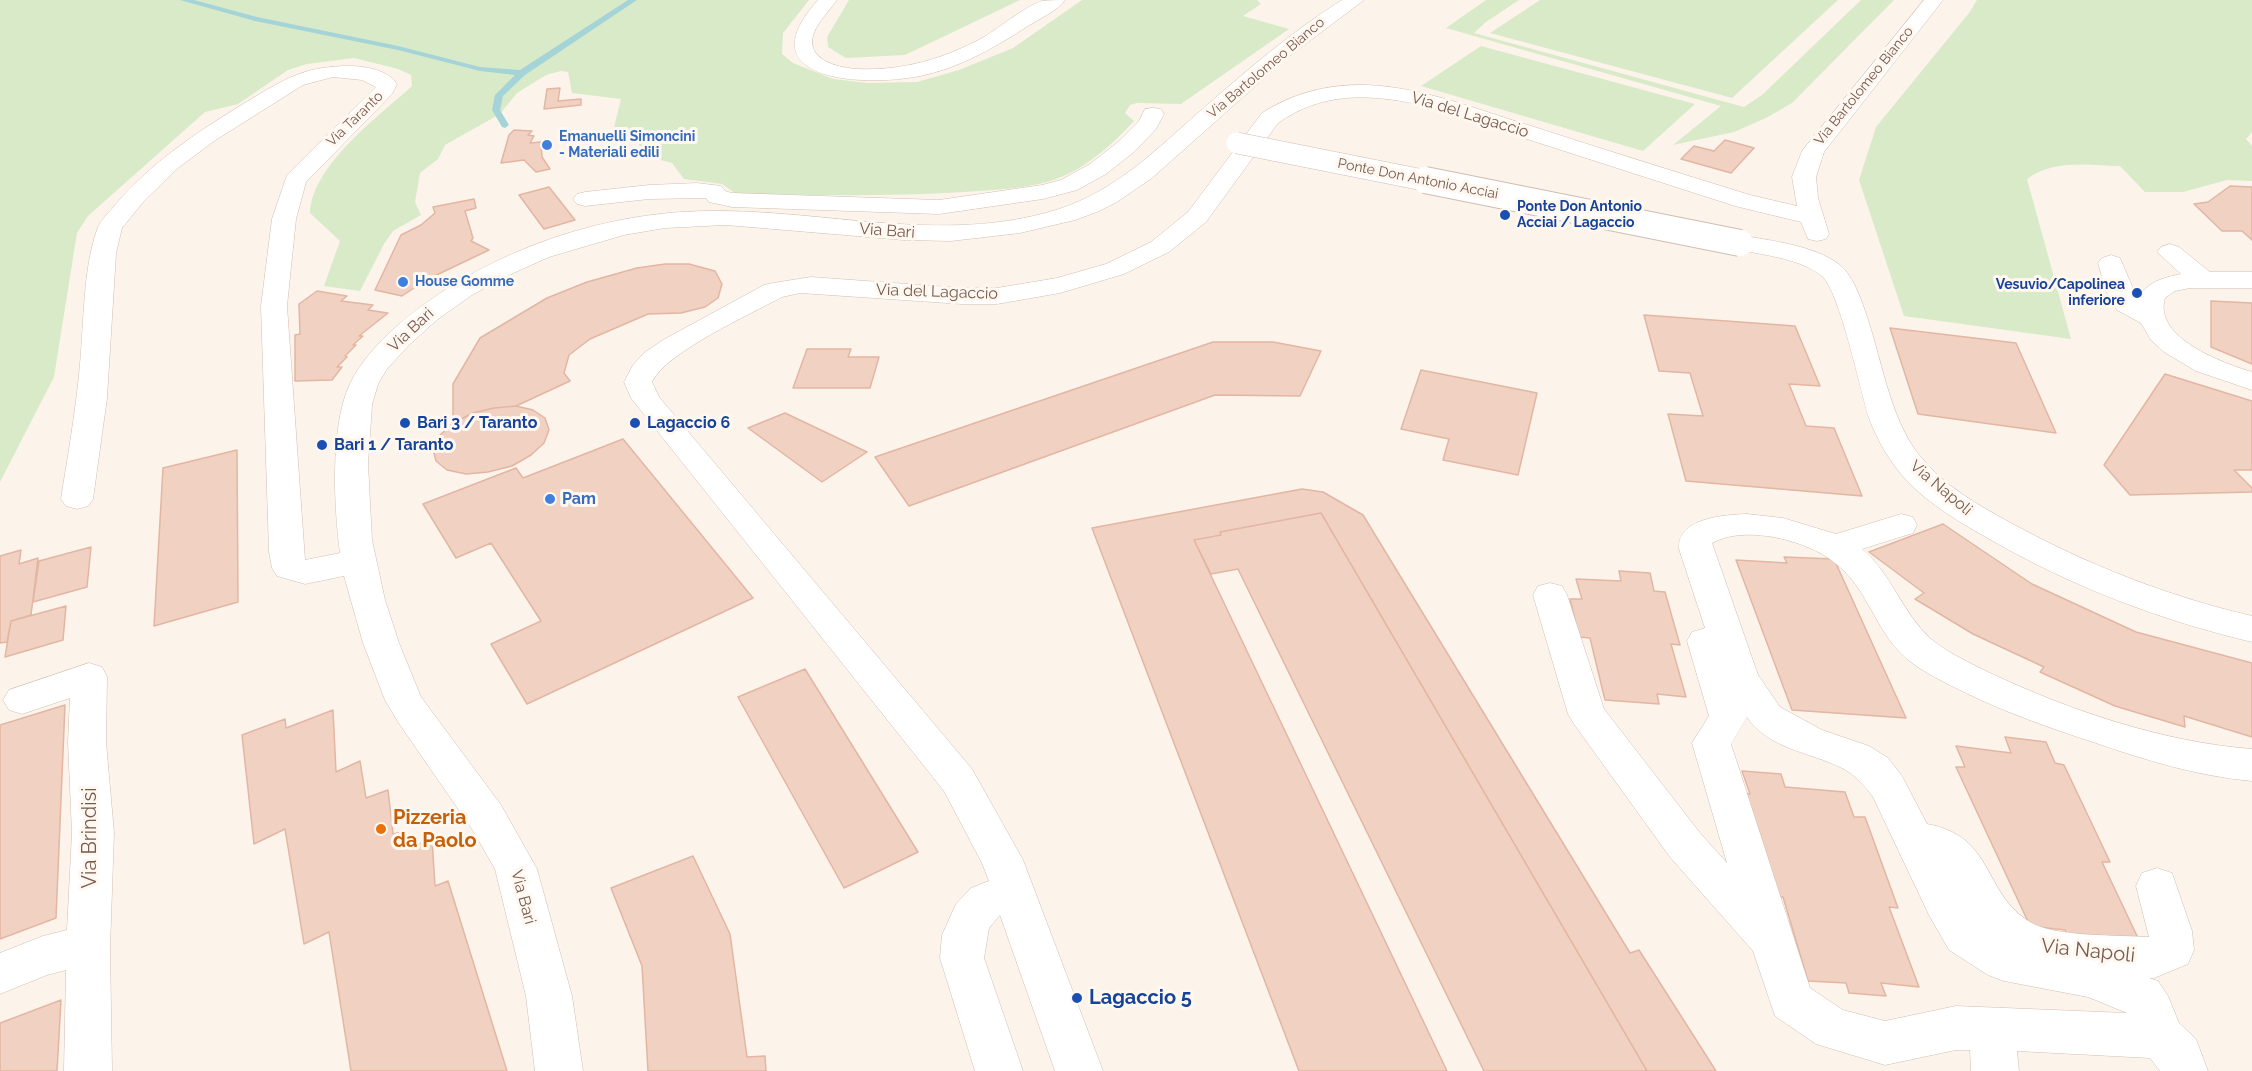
<!DOCTYPE html>
<style>
body{margin:0}
canvas{display:block;background:#fcf4ea}
</style>
<canvas width="2252" height="1071"></canvas>
<script>
const ctx = document.querySelector('canvas').getContext('2d');
ctx.lineJoin = 'round';
function paint(path, color) { ctx.fillStyle = color; ctx.fill(path, 'evenodd'); }
function strokePath(path, color, width, dash) { ctx.strokeStyle = color; ctx.lineWidth = width; ctx.lineCap = dash ? 'butt' : 'round'; ctx.setLineDash(dash || []); ctx.stroke(path); }
function label(font, color, halo, rows, align = 'center') {
  ctx.font = font + ' Raleway,sans-serif'; ctx.lineWidth = 6; ctx.setLineDash([]); ctx.textBaseline = 'middle'; ctx.strokeStyle = halo; ctx.fillStyle = color; for (const [text, x, y, turn = 0] of rows) {
    ctx.save(); ctx.translate(x, y); ctx.rotate((+turn || 0) * Math.PI / 180); ctx.textAlign = isNaN(turn) ? turn : align; if (halo) ctx.strokeText(text, 0, 0); ctx.fillText(text, 0, 0); ctx.restore();
  }
}
const green = new Path2D(`
 M0,0H809L783,33L782,54L793,63L833,79L868,83L917,82L959,70L1013,48L1082,0H1257L1261,4L1243,16L1289,29L1181,104L1137,103L1130,105L1125,113L1134,121C1112,145 1082,172 1050,181C1023,189 992,190 964,192C888,197 812,195 736,194L722,184L684,179L672,163L644,156L639,144L613,131L621,99L572,93L568,72L561,71L546,75L517,93L500,114L445,145L438,159L420,173L415,202L421,215L393,231L384,244L360,291L324,286L340,241L310,213C312,165 378,117 412,86L411,75L398,69L354,58L307,64L288,70L238,104L205,112L88,216L77,233L54,377L0,482Z
 M849,0H1020L905,55L846,58L828,47L827,37Z
 M1486,0H1519L1486,22L1474,33L1744,107L1762,95L1861,0H1894L1792,103L1766,118L1734,132L1673,145L1721,106L1446,28Z
 M1540,0H1838L1732,98L1490,33Z
 M1977,0H2252V132L2246,139L2252,146V181L2227,180L2183,192H2145L2120,166C2090,165 2053,159 2027,179L2071,339L1904,316L1859,180L1876,127L1969,13Z
 M1481,46L1695,104L1643,151L1421,86Z`);
const stream = new Path2D(`
 M180,0H194L257,17L398,46L480,67L520,70L628,0H637L525,75L503,96L500,110L509,125L505,128L502,127L492,110L495,95L515,75L480,71L398,50L255,21Z`);
const building = new Path2D(`
 M560,88L558,101L581,99V105L544,109L547,89Z
 M514,130L532,131L528,135L534,136L530,143L541,142L542,157L550,169L536,172L524,160L501,163L509,135Z
 M1725,140L1754,148L1731,173L1681,159L1694,146L1714,151Z
 M2230,186L2252,187V240L2242,231H2222L2194,204L2208,202Z
 M549,187L575,220L544,229L519,195Z
 M474,199L476,208L465,211L473,238L471,241L489,250L426,280L402,296L375,290L401,235L421,225L435,213L433,207Z
 M665,264H689L715,271L722,284L718,298L705,307L681,313L648,314L590,339L569,355L564,373L570,381L516,406L494,408L473,413L453,423V384L480,338L547,298L587,282L637,268Z
 M317,291L347,296L341,301L373,305L368,310L388,313L359,336H363L353,345H356L345,356L347,357L337,367H342L332,380L295,381V335L300,334L299,304Z
 M2211,301L2252,303V364L2211,347Z
 M1644,315L1795,326L1820,386L1789,384L1806,426L1834,428L1862,496L1686,481L1668,414L1703,416L1690,373L1659,371Z
 M1890,328L2016,343L2056,433L1918,414Z
 M1213,342H1273L1321,351L1300,396L1215,395L909,506L875,457Z
 M807,349H851L848,357H879L870,388H793Z
 M1421,370L1537,393L1518,475L1443,460L1449,439L1401,429Z
 M2165,374L2252,401V470H2234L2252,488V492L2130,495L2104,465Z
 M516,406L533,410L545,418L549,430L544,443L531,455L512,466L488,472L466,474L447,470L436,461L433,449L439,436L453,423L473,413L494,408Z
 M785,413L867,452L822,482L748,428Z
 M623,439L753,598L527,704L491,644L541,621L491,543L456,558L423,504L516,468L523,478Z
 M237,450L238,602L154,626L163,468Z
 M1302,489L1323,492L1363,515L1630,953L1639,950L1716,1071H1647L1321,513L1220,532L1221,535L1194,540L1447,1071H1299L1092,528Z
 M1321,513L1647,1071H1484L1238,569L1211,574L1194,540L1221,535L1220,532Z
 M1943,524L2032,584L2136,632L2252,663V737L2184,716L2185,727L2115,706L2040,672L2044,667L1973,634L1915,599L1924,593L1869,552Z
 M91,547L87,587L33,602L39,561Z
 M21,550L19,564L38,558L31,615L11,621L7,642L0,643V556Z
 M1784,557L1834,559L1906,718L1792,710L1736,560L1787,563Z
 M1619,571L1650,573L1654,591L1665,592L1680,645L1671,644L1686,697L1657,694L1659,704L1605,700L1590,638L1579,637L1570,599H1582L1576,579L1621,581Z
 M66,606L63,640L5,657L11,621Z
 M805,669L918,852L844,888L738,697Z
 M65,705L56,918L0,939V725Z
 M333,710L336,772L360,761L366,798L388,790L393,834L406,831V849L432,839L435,886L448,881L507,1071H351L329,932L304,944L285,829L254,844L242,735L285,719L286,728Z
 M2005,737L2046,742L2055,763L2064,765L2110,862H2102L2138,938L2070,941L2065,930L2030,926L1956,767H1965L1956,746L2011,753Z
 M1742,771L1781,774L1785,787L1845,792L1854,817H1865L1898,908L1889,907L1919,987L1881,983L1886,996L1849,993L1846,983L1808,981L1783,897H1775L1743,793L1750,794Z
 M693,856L730,934L747,1057L765,1056L766,1071H648L642,966L611,888Z
 M61,1000L57,1071H0V1023Z`);
const minor = new Path2D(`
 M818,0H837C828,13 804,34 815,52C823,64 843,68 857,69C902,71 944,59 984,37C1000,27 1026,6 1042,1C1049,0 1058,0 1065,0C1057,11 1039,19 1028,26C994,48 959,68 920,76C865,87 744,82 818,0Z
 M1342,0H1364L1287,58L1152,178L1117,202L1097,212L1075,220L1020,233L951,241L904,240L726,225L665,228L624,235L549,257L509,275L472,295L438,319L409,345L387,369L378,384L372,405L368,464L372,540L385,600L399,643L421,697L501,805L537,869L572,996L583,1071H535L526,996L495,869L472,829L398,722L385,700L363,643L344,576L305,584L277,576L272,568L269,552L261,306L272,219L287,175L376,87L362,80L333,77L303,85L214,141L178,168L144,201L122,228L116,253L107,398L93,499L88,506L77,509L66,506L61,499C68,454 76,410 80,364C84,322 83,269 97,230C100,220 110,212 116,204C152,162 196,133 243,104C265,91 284,78 308,71C331,65 381,60 397,84L392,94L306,182L296,219L287,306L305,560L340,553C334,509 330,427 349,386C359,363 378,343 397,326C480,254 598,212 708,211C824,209 941,245 1056,210C1114,192 1155,151 1199,112C1245,72 1291,32 1342,0Z
 M1924,0H1943L1824,152L1816,177L1818,198L1829,234L1826,239L1817,241L1808,239L1801,222L1735,206L1418,104C1367,94 1322,92 1278,123L1206,222L1169,252L1124,274L1060,293L997,304H962L800,293L782,297C751,314 666,352 652,382L659,397L972,769L1023,860L1103,1071H1055L1000,915L989,928L984,958L1023,1071H975L940,958L942,935L956,904L971,888L989,881L982,863L944,791L631,398L624,382L633,365L644,353L663,340L764,285L773,283L811,277L962,288H997L1057,278L1106,264L1151,242L1188,212L1262,113C1293,93 1328,84 1366,85C1422,87 1475,109 1528,125C1602,149 1676,172 1750,195L1797,206L1792,177L1802,151Z
 M1153,108L1161,109L1164,114L1156,129L1134,152L1106,174L1077,190L1043,199L939,214L732,207L709,202L706,198L649,199L585,206L577,204L573,199L577,194L585,192L649,185L697,183L721,186L725,191L732,193L939,200L1042,185L1061,180L1090,164L1118,142L1139,121L1145,109Z
 M1740,235C1771,241 1814,245 1840,265C1852,275 1859,294 1864,308C1881,354 1889,419 1920,456C1944,486 1978,505 2011,523C2088,565 2167,596 2252,616V642C2160,620 2073,587 1991,540C1961,523 1930,505 1906,480C1890,462 1877,440 1869,418C1860,390 1840,292 1822,276C1798,257 1760,255 1731,248L1727,243L1731,238Z
 M2170,244L2179,247L2210,272H2252V288H2190L2175,291L2165,298C2153,338 2223,363 2252,372V390L2196,371L2164,352L2151,340L2141,323L2117,310L2106,291L2098,263L2102,258L2111,255L2120,258L2138,300C2146,282 2162,278 2181,274L2157,252L2161,247Z
 M1747,514L1783,518L1836,534L1901,514L1913,517L1917,525L1913,533L1862,549C1892,574 1902,613 1931,639C1948,653 1970,663 1990,673C2071,711 2163,742 2252,749V781C2197,776 2145,760 2093,742C2050,728 2007,713 1966,693C1946,683 1924,673 1907,659C1870,627 1870,582 1822,554C1793,538 1743,526 1712,543L1758,675L1780,707L1822,730L1869,746L1888,758L1902,776L1927,824C1995,836 1982,893 2030,922C2052,937 2120,935 2149,937L2136,886L2142,873L2157,868L2172,873L2192,931L2194,950L2188,964L2154,978H2149L2158,981L2168,996L2179,1023L2196,1039L2208,1071H2160L2150,1058L2017,1051L2019,1071H1971L1970,1050H1956L1885,1065L1816,1044L1775,1016L1753,951L1670,857L1574,724L1568,714L1533,595L1538,586L1550,583L1562,586L1567,595L1604,709L1700,833L1727,863L1692,743L1709,716L1687,641L1692,632L1705,628L1679,549C1677,518 1723,515 1747,514ZM1747,717C1768,749 1810,752 1842,768C1855,775 1864,785 1873,797L1929,915L1949,950L1988,975L2004,981L2088,997L2127,1013L1956,1006L1885,1021L1843,1010L1810,988L1731,744Z
 M89,663L102,667L107,677L106,742L114,833L110,948L112,1071H64L66,970L47,975L0,994V953L43,936L67,930L72,833L68,742L70,698L22,714L9,710L3,700L9,690Z`);
const minorBridgeFar1 = new Path2D(`
 M1237,143L1433,182`);
const minorBridge = new Path2D(`
 M1425,180L1740,243`);
const markers = [
 [547,145,6,"#3f7fe0"],
 [1505,215,6,"#1a4fb4"],
 [403,282,6,"#3f7fe0"],
 [2137,293,6,"#1a4fb4"],
 [405,423,6,"#1a4fb4"],
 [635,423,6,"#1a4fb4"],
 [322,445,6,"#1a4fb4"],
 [550,499,6,"#3f7fe0"],
 [381,829,6,"#e8710a"],
 [1077,998,6,"#1a4fb4"]
];
const farStreetnames = [
 ["Via Bartolomeo Bianco",1266,68,-40],
 ["Via Bartolomeo Bianco",1864,86,-51],
 ["Via Taranto",355,119,-44],
 ["Ponte Don Antonio Acciai",1418,179,11]
];
const farShopnames = [
 ["Emanuelli Simoncini",559,137],
 ["- Materiali edili",559,153],
 ["House Gomme",415,282]
];
const farTransitnames = [
 ["Ponte Don Antonio",1517,207],
 ["Acciai / Lagaccio",1517,223],
 ["Vesuvio/Capolinea",2125,285,"right"],
 ["inferiore",2125,301,"right"]
];
const streetNames = [
 ["Via del Lagaccio",1470,115,17],
 ["Via Bari",887,231,4],
 ["Via del Lagaccio",937,292,2],
 ["Via Bari",411,330,-43],
 ["Via Napoli",1941,488,40],
 ["Via Bari",523,897,75]
];
const transitNames = [
 ["Bari 3 / Taranto",417,423],
 ["Lagaccio 6",647,423],
 ["Bari 1 / Taranto",334,445]
];
const shopNames = [
 ["Pam",562,499]
];
const nearFoodnames = [
 ["Pizzeria",393,818],
 ["da Paolo",393,841]
];
const nearStreetnames = [
 ["Via Brindisi",90,838,-90],
 ["Via Napoli",2088,951,6]
];
const nearTransitnames = [
 ["Lagaccio 5",1089,998]
];
paint(green, '#d9eac8');
paint(stream, '#a5d4d8');
paint(building, '#f1d1c2');
strokePath(building, '#e3b6a3', 1.5);
strokePath(minor, '#d1bdb2', 1);
paint(minor, '#fff');
strokePath(minorBridgeFar1, '#d1bdb2', 22, []);
strokePath(minorBridge, '#d1bdb2', 28, []);
strokePath(minorBridgeFar1, '#fff', 21);
strokePath(minorBridge, '#fff', 26);
for (const [x, y, r, color] of markers) { const dot = new Path2D(); dot.arc(x, y, r, 0, 2 * Math.PI); ctx.fillStyle = color; ctx.fill(dot); strokePath(dot, '#fff8f1', 2); }
label('14px', '#77594d', '#fff8f1', farStreetnames);
label('bold 14px', '#366cbe', '#fff8f1', farShopnames, 'left');
label('bold 14px', '#164399', '#fff8f1', farTransitnames, 'left');
label('16px', '#77594d', '#fff8f1', streetNames);
label('bold 16px', '#164399', '#fff8f1', transitNames, 'left');
label('bold 16px', '#366cbe', '#fff8f1', shopNames, 'left');
label('bold 20px', '#c56008', '#fff8f1', nearFoodnames, 'left');
label('20px', '#77594d', '#fff8f1', nearStreetnames);
label('bold 20px', '#164399', '#fff8f1', nearTransitnames, 'left');
</script>
